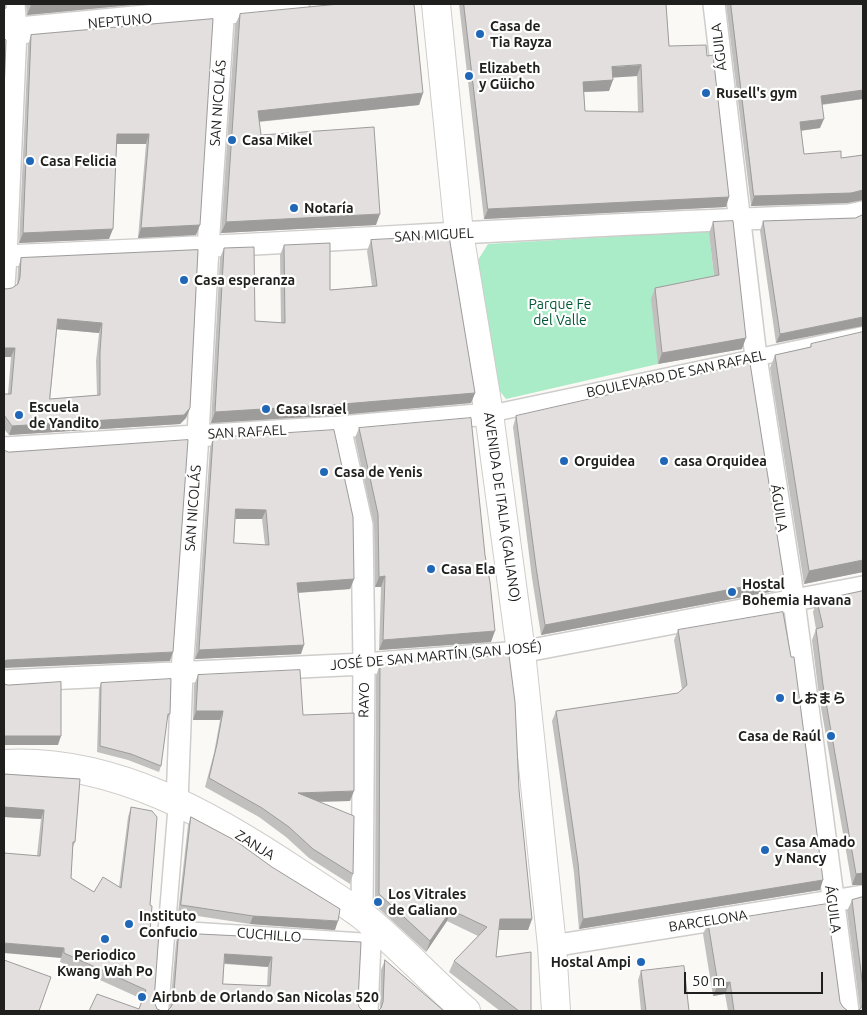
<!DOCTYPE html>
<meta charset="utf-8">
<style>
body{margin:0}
#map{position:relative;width:867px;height:1015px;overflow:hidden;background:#fbf9f6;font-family:Ubuntu,sans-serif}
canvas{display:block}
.frame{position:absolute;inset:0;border:5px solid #1f1f1e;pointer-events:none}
.scale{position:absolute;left:684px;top:972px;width:139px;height:22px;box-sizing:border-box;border:2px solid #1f1f1e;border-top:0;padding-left:6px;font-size:15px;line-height:18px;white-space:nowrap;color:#1f1f1e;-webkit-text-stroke:4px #fff;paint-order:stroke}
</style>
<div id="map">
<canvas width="867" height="1015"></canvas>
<div class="frame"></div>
<div class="scale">50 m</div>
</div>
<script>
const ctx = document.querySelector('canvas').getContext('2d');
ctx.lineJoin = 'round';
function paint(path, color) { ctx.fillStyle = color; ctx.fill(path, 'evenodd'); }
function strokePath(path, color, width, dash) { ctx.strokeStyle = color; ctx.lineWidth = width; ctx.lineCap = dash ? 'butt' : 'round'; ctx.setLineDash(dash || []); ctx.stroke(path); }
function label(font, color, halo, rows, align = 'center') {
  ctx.font = font + ' Ubuntu,"Noto Sans JP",sans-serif'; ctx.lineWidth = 4.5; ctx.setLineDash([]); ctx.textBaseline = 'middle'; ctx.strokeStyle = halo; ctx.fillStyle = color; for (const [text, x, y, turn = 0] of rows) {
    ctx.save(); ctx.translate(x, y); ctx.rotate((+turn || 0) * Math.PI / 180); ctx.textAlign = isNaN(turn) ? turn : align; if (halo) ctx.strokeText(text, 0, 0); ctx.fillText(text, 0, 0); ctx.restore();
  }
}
const green = new Path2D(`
 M709,231L715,286L658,364L506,399L498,389L478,260L488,244Z`);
const pedestrian = new Path2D(`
 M489,414L863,335
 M167,929L370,942
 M160,1011L177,802`);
const minor = new Path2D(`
 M714,4L756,357L794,601L848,1011
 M4,256C286,245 567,224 849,215L863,212
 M4,286L6,256L16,31L14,4
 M340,427L362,525L364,664L362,916
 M4,448L340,427L489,414
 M4,681L364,664L521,652L863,587
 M177,802L182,673L198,435L208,248L224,4
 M552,946L863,896
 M367,1011L370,942L374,926`);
const tertiary = new Path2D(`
 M4,32L296,4`);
const secondary = new Path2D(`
 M436,4L459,233L489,414L521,652L552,946L556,1011
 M4,764C113,758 212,815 300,874C321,888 343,901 363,916C399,945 431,981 466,1011`);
const wall = new Path2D(`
 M26,4H142L27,15Z
 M459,4H666L669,46L726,207L484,219ZM637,76L638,112L585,111L584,92L609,91L613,77Z
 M726,4H863V99L822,105L820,128L801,131L804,154L841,158L863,155V200L847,203L751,206Z
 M240,14L423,93L419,105L259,122L261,135L376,225L221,233L235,25Z
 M213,19L196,235L138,238L146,144H117L109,239L19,243L28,45L31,35Z
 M855,218L776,343L760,231L763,221Z
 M713,222L742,349L658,364L651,299L655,288L714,276L709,233Z
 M371,240L475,393L471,403L339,415L211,423L220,258L224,248L255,321L281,323L280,255L284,245L330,290L372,286L367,251Z
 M198,250L190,408L186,418L180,424L9,435L4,429V394H8L11,357H4V288L6,289L12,288L17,285L18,268L21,258ZM57,329L99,333L96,361L97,395L50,399Z
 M811,344L863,572L804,584L770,368L775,355L810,347Z
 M516,416L784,579L780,590L541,635L532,578L513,427Z
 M359,428L491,642L379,650L381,587H375L374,525L355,438Z
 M213,438L354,579L350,589L298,593L301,654L195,659L210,448ZM235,519H262L265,545L234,543Z
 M863,591V885H852L819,696L812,640L816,629L813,612L817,601Z
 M678,630L820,890L579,929L574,873L552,721L556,711L678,693L682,689L674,640Z
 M380,664L519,790L532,919L528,930H499L496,957L531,1011H500L449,972L454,961L478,936L447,921L426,952L375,905L376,676Z
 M198,675L303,715L350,801L319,802L353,874L350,884L309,858L286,837L259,817L205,787L214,753L220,720H193L194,685Z
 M101,683L170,714L167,720L161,766L159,772L128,760L97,752L99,689Z
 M4,774L80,779L75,842L73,847L71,878L94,892L119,887L128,817L131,807L150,905L154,1001L139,1009L142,999L60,962L61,958L37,855L41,819L4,817Z
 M191,817L335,930L250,924L178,913L188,825Z
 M863,897V1011L859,1010L860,1009L847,911L852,900Z
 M708,923L840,1002L843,1007L848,1011H728L725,994L713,996L703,934Z
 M179,933L361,942L358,1001L359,1007L167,1011L170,1008L176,942ZM224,964L268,967L267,986L223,984Z
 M385,960L444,1011L380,1009L381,970Z
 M641,971L689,1011H641L638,980Z`);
const shadedWall = new Path2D(`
 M46,4H142L27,15L31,5Z
 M641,65L637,76L608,78L612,67Z
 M613,80L609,91L580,92L583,82Z
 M863,90V99L817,105L821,96Z
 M423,93L419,105L254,122L258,111Z
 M824,119L820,128L797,131L800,122Z
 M117,134H149L146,144H114Z
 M863,190V200L847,203L751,206L754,196Z
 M729,197L726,207L484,219L488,209Z
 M380,214L376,225L221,233L226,222Z
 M200,225L196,235L138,238L141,228Z
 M113,229L109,239L19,243L23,233Z
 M863,317V326L776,343L780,334Z
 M58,319L102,323L99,333L54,329Z
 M746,338L742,349L658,364L662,353Z
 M4,348H15L11,357H4Z
 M475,393L471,403L339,415L211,423L215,412Z
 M190,408L186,418L180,424L9,435L12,426Z
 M236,509L266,510L262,519H233Z
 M863,560V572L804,584L809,571Z
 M385,576L381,587H375L379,577Z
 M354,579L350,589L293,593L297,583Z
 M784,579L780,590L541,635L545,625Z
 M495,631L491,642L379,650L383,640Z
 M304,645L301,654L195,659L199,650Z
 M173,652L170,661L4,668V661L7,660Z
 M196,711H223L220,720H193Z
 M4,736H61L58,745H4Z
 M354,791L350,801L295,802L298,793Z
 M4,807L44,810L41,819L4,817Z
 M863,873V885H852L856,874Z
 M823,880L820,890L579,929L583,919Z
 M451,910L447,921L426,952L430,941Z
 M253,916L338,921L335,930L250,924Z
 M500,919H532L528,930H496Z
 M4,943L64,948L61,958L4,953Z
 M225,954L272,957L268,967L221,963Z
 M730,982L725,994L713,996L718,984Z`);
const building = new Path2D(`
 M4,4H6V8L4,9Z
 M31,4H46L31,5Z
 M339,4H414L423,93L258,111L261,135L374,127L380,214L226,222L240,14Z
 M464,4H666L669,46L706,45L707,56L713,55L729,197L488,209ZM641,65L643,112L585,111L583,82L613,80L612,67Z
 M731,4H863V90L821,96L824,119L800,122L804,154L841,151V158L863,155V190L851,193L754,196Z
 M213,19L200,225L141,228L149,134H117L113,229L23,233L31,35Z
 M4,38L6,40L4,93Z
 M863,215V317L780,334L763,221L855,218Z
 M733,221L746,338L662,353L655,288L719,275L713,222Z
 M449,236L475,393L343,404L215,412L224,248L254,247L255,321L285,323L284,245L330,243V290L377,286L371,240Z
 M198,250L190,408L184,415L12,426L4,415V394H11L15,348H4V288L6,289L12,288L18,284L20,277L21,258ZM58,319L102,323L100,352V395L50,399Z
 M863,332V560L809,571L775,355L811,347V344Z
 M750,363L784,579L545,625L536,567L516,416Z
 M471,418L485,555L490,582L495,631L383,640L385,576L379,577L378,514L359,428Z
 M334,430L353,517L354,579L297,583L304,645L199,650L213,438ZM236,509L266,510L269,545L234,543Z
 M188,440L173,652L7,660L4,661V450L8,452Z
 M863,591V873L856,874L823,685L816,629L823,627L817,601Z
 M783,612L791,657H794L823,880L583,919L578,863L556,711L678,693L687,685L678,630Z
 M509,655L515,702L519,790L532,919H500L496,957L531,952V1011H519L454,961L487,927L451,910L430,941L379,894L380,664Z
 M300,670L303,715L354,713V791L298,793L354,816L353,874L313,849L289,827L262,808L209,778L217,744L223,711H196L198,675Z
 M171,679L170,714H168L161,766L131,754L100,746L101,683Z
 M61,682V736H4V684L8,685Z
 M4,774L80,779L75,842H73L71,878L94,892L103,877L121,888L131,807L152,811L157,817L150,905L152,906L150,931L159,932L154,1001L157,1009L162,1011H89L97,994L139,1009L146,990L64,953V948L4,943V853L40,856L44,810L4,807Z
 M191,817L236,841L272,867L340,909L338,921L253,916L181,905Z
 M863,897V988L852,900Z
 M827,904L840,1002L843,1007L848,1011H734L730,982L718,984L708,923Z
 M179,933L361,942L358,1001L359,1007L363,1011H162H167L171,1007L173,1003ZM225,954L272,957L270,986L223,984Z
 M4,960L51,977L39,1011H4Z
 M385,960L444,1011H378L381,1008L383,1002Z
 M684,966L689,1011H646L641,971Z
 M863,1005V1011H856L859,1010Z`);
const markers = [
 [480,34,5,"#2167b7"],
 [469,76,5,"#2167b7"],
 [706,93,5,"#2167b7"],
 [232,140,5,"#2167b7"],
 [30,161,5,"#2167b7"],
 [294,208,5,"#2167b7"],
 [184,280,5,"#2167b7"],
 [266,409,5,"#2167b7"],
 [19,415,5,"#2167b7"],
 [564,461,5,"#2167b7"],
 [664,461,5,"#2167b7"],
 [324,472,5,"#2167b7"],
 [431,569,5,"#2167b7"],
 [732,592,5,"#2167b7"],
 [780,698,5,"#2167b7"],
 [831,736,5,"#2167b7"],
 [765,850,5,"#2167b7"],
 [378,902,5,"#2167b7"],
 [129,924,5,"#2167b7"],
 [105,939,5,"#2167b7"],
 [641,962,5,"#2167b7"],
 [142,997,5,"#2167b7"]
];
const streetNames = [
 ["NEPTUNO",120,21,-5],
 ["ÁGUILA",719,47,-97],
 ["SAN NICOLÁS",218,103,-86],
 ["SAN MIGUEL",434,235,-3],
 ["BOULEVARD DE SAN RAFAEL",676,374,-12],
 ["SAN RAFAEL",247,432,-3],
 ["AVENIDA DE ITALIA (GALIANO)",502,507,82],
 ["SAN NICOLÁS",193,508,-86],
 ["ÁGUILA",779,508,81],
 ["JOSÉ DE SAN MARTÍN (SAN JOSÉ)",436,656,-5],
 ["RAYO",364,700,-89],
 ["ZANJA",255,845,32],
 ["ÁGUILA",833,909,82],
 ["BARCELONA",708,921,-9],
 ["CUCHILLO",269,935,4]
];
const poiNames = [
 ["Casa de",490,26],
 ["Tia Rayza",490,42],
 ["Elizabeth",479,68],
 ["y Güicho",479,84],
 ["Rusell's gym",716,93],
 ["Casa Mikel",242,140],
 ["Casa Felicia",40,161],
 ["Notaría",304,208],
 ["Casa esperanza",194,280],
 ["Escuela",29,407],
 ["de Yandito",29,423],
 ["Casa Israel",276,409],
 ["Orguidea",574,461],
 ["casa Orquidea",674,461],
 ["Casa de Yenis",334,472],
 ["Casa Ela",441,569],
 ["Hostal",742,584],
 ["Bohemia Havana",742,600],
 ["しおまら",790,698],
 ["Casa de Raúl",821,736,"right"],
 ["Casa Amado",775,842],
 ["y Nancy",775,858],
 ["Los Vitrales",388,894],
 ["de Galiano",388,910],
 ["Instituto",139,916],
 ["Confucio",139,932],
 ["Periodico",105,955,"center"],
 ["Kwang Wah Po",105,971,"center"],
 ["Hostal Ampi",631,962,"right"],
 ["Airbnb de Orlando San Nicolas 520",152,997]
];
const parkNames = [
 ["Parque Fe",560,304],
 ["del Valle",560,320]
];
paint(green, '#aaecc7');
strokePath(pedestrian, '#cfcdcb', 19);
strokePath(minor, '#cfcdcb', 24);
strokePath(tertiary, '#cfcdcb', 29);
strokePath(secondary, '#cfcdcb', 30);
strokePath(pedestrian, '#fff', 16);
strokePath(minor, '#fff', 21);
strokePath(tertiary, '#fff', 26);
strokePath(secondary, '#fff', 28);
paint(wall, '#c2c0bf');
paint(shadedWall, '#9e9c9b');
paint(building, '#e2dfde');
strokePath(building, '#9e9c9b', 1);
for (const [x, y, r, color] of markers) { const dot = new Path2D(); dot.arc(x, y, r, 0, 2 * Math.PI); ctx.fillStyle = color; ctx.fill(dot); strokePath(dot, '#fff', 2); }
label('14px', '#1f1f1e', '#fff', streetNames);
label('bold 14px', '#1f1f1e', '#fff', poiNames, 'left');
label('14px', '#015736', '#fff', parkNames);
</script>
